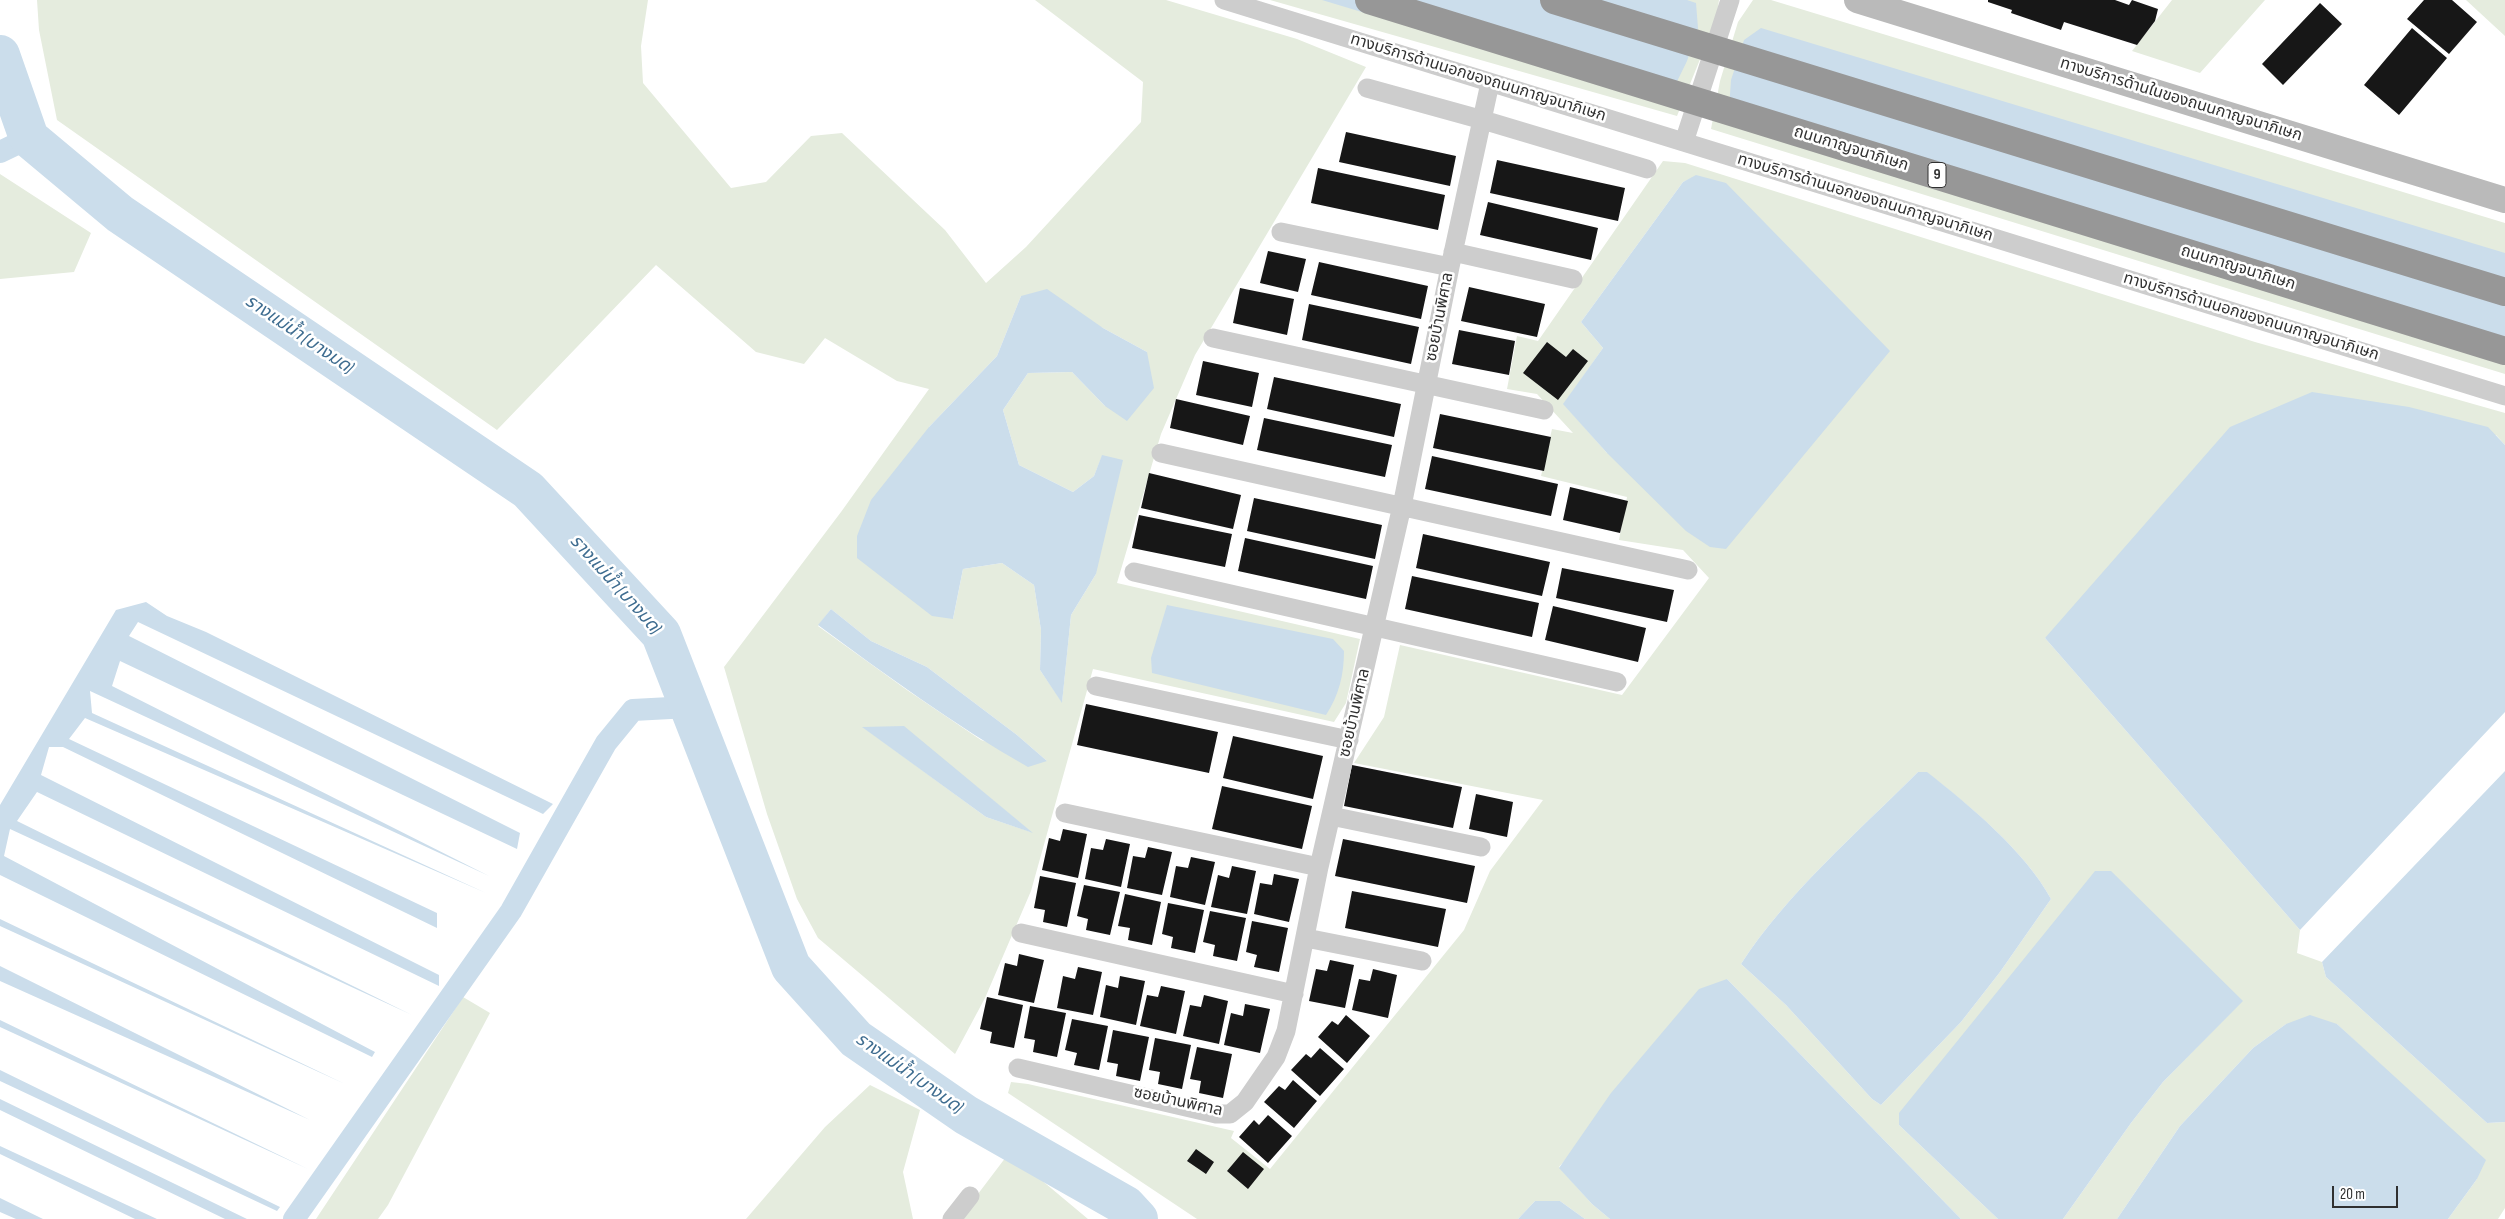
<!DOCTYPE html>
<meta charset="utf-8">
<style>
body{margin:0}
#map{position:relative;width:2505px;height:1219px;overflow:hidden;background:#fff;font-family:"Sofia Sans Condensed",sans-serif}
canvas{display:block}
.scale{position:absolute;left:2332px;top:1186px;width:66px;height:22px;box-sizing:border-box;border:2px solid #303030;border-top:0;padding-left:6px;font-size:15px;line-height:18px;white-space:nowrap;color:#303030;-webkit-text-stroke:4px #fff;paint-order:stroke}
</style>
<div id="map">
<canvas width="2505" height="1219"></canvas>
<div class="scale">20 m</div>
</div>
<script>
const ctx = document.querySelector('canvas').getContext('2d');
ctx.lineJoin = 'round';
function paint(path, color) { ctx.fillStyle = color; ctx.fill(path, 'evenodd'); }
function strokePath(path, color, width, dash) { ctx.strokeStyle = color; ctx.lineWidth = width; ctx.lineCap = dash ? 'butt' : 'round'; ctx.setLineDash(dash || []); ctx.stroke(path); }
function label(font, color, halo, rows, align = 'center') {
  ctx.font = font + ' "Sofia Sans Condensed","Noto Sans Thai",sans-serif'; ctx.lineWidth = 5; ctx.setLineDash([]); ctx.textBaseline = 'middle'; ctx.strokeStyle = halo; ctx.fillStyle = color; for (const [text, x, y, turn = 0] of rows) {
    ctx.save(); ctx.translate(x, y); ctx.rotate((+turn || 0) * Math.PI / 180); ctx.textAlign = isNaN(turn) ? turn : align; if (halo) ctx.strokeText(text, 0, 0); ctx.fillText(text, 0, 0); ctx.restore();
  }
}
const green = new Path2D(`
 M37,0H648L641,46L643,83L731,188L766,182L811,136L842,133L945,230L986,283L1026,247L1141,122L1143,82L1035,0H1166L1297,39L1366,67L1195,355L1161,434L1117,583L1360,639L1346,703L1334,722L1093,669L1031,891L985,998L955,1054L818,938L797,899L767,814L724,667L841,512L929,389L897,381L825,338L804,364L756,352L656,265L497,430L57,120L39,30ZM1021,296L1103,328L1147,352L1105,406L1072,372L1028,373L1003,410L1019,465L1073,492L1094,476L1102,456L1096,574L1071,615L1062,702L1040,670L1041,630L1034,585L1002,563L963,569L953,619L929,427L997,356ZM831,609L871,641L927,667L1017,735L1047,761L981,740L907,690L818,626ZM863,727L973,784L1031,832L986,817Z
 M1270,0H1719L1716,20L1677,116Z
 M1753,0H1771L2505,223V374L1711,129L1720,81L1738,22Z
 M2172,0H2265L2200,73L2132,51Z
 M2466,0H2505V36Z
 M1663,161L1685,163L2255,342L2505,413V445L2496,435L2045,638L2300,930L2297,953L2322,962L2326,977L2487,1123L2505,1122V1208L2498,1219H2448L2477,1179L2409,1092L2337,1024H2286L2253,1048L2180,1126L2117,1219H2063L2131,1123L2163,1082L2242,1001L1899,1125L1998,1219H1961L1727,979L1559,1167L1592,1204L1610,1219H1585L1560,1201H1535L1518,1219H1197L1008,1093L1011,1082L1028,1084L1234,1131L1231,1138L1270,1169L1464,930L1490,871L1543,800L1354,763L1384,717L1400,645L1622,695L1709,578L1683,550L1619,540L1627,497L1541,476L1552,429L1573,433L1537,394L1507,389L1517,336L1538,341ZM1696,176L1607,453L1564,404L1603,348L1581,322L1683,182ZM1918,772H1926C1969,805 2025,851 2051,899L2000,972L1961,1022L1881,1105L1872,1099L1786,1005L1741,964C1787,893 1858,832 1918,772Z
 M0,174L91,233L74,272L0,279Z
 M463,997L490,1013L388,1205L378,1219H316Z
 M870,1085L920,1110L903,1172L913,1219H746L825,1127Z
 M1009,1153L1088,1219H959Z`);
const water = new Path2D(`
 M1322,0H1687L1696,3L1698,28L1687,61L1666,104Z
 M1761,28L2505,253V362L1728,124L1731,80L1744,40Z
 M1696,175L1726,183L1890,351L1726,549L1710,547L1686,531L1607,453L1563,404L1603,348L1581,322L1683,182Z
 M1047,289L1103,328L1147,352L1154,388L1127,421L1105,406L1072,372L1028,373L1003,410L1019,465L1073,492L1094,476L1102,455L1123,460L1096,574L1071,615L1062,703L1040,670L1041,630L1034,585L1002,563L963,569L953,619L932,616L857,558V536L871,500L929,427L997,356L1021,296Z
 M2312,392L2409,407L2488,427L2505,445V712L2300,930L2045,638L2230,427Z
 M146,602L167,616L206,632L553,804L543,814L138,622L129,636L520,833L517,849L120,661L112,686L489,876L90,691L92,713L486,893L85,718L69,739L437,913V928L63,747H49L41,775L439,975V986L37,792L17,821L412,1015L10,829L4,856L375,1052L372,1057L0,875V805L116,610Z
 M1167,605L1333,639L1344,651C1344,675 1339,695 1326,715L1152,673L1151,658Z
 M831,609L871,641L927,667L1017,735L1047,761L1028,767C954,725 886,675 818,625Z
 M904,726L1033,833L986,817L862,727Z
 M2505,771V1122L2487,1123L2326,977L2322,962Z
 M1918,772H1927C1969,805 2025,851 2051,899L2000,972L1961,1022L1881,1105L1872,1099L1786,1005L1741,964C1787,893 1858,832 1918,772Z
 M2095,871H2111L2243,1001L2163,1082L2131,1123L2063,1219H1998L1899,1125V1113Z
 M0,919L345,1084L0,926Z
 M0,966L310,1120L0,981Z
 M1727,979L1961,1219H1610L1592,1204L1559,1168L1611,1093L1699,989Z
 M2310,1015L2337,1024L2486,1160L2477,1179L2448,1219H2117L2180,1126L2253,1048L2286,1024Z
 M0,1020L308,1169L0,1027Z
 M0,1070L280,1207L277,1211L0,1081Z
 M0,1099L247,1219H225L0,1110Z
 M0,1146L157,1219H135L0,1154Z
 M0,1198L43,1219H16L0,1212Z
 M1535,1201H1560L1585,1219H1518Z`);
const canal = new Path2D(`
 M0,152L29,138
 M294,1219L511,911L606,743L633,710L689,707`);
const river = new Path2D(`
 M0,55L29,138L120,214L528,490L661,634L791,967L856,1039L966,1115L1126,1206L1138,1219`);
const building = new Path2D(`
 M1988,0H2115L2129,5L2132,0L2158,9L2155,21L2137,45L2064,22L2061,30L2011,13L2012,10L1988,2Z
 M2424,0H2452L2477,22L2449,54L2407,19Z
 M2320,3L2342,24L2283,85L2262,64Z
 M2412,28L2447,58L2399,115L2364,85Z
 M1346,132L1456,156L1450,186L1339,162Z
 M1497,160L1625,188L1618,221L1490,193Z
 M1318,168L1445,195L1438,230L1311,203Z
 M1488,202L1598,228L1591,260L1480,235Z
 M1268,251L1306,259L1298,292L1260,283Z
 M1319,262L1428,286L1421,319L1311,295Z
 M1469,287L1545,304L1537,337L1461,321Z
 M1240,288L1294,299L1287,335L1233,323Z
 M1309,304L1419,327L1411,364L1302,340Z
 M1459,330L1515,341L1509,375L1452,364Z
 M1547,342L1566,357L1573,349L1588,361L1558,400L1523,373Z
 M1203,361L1259,373L1252,407L1196,395Z
 M1274,377L1401,404L1394,437L1267,409Z
 M1176,399L1250,416L1243,445L1170,428Z
 M1440,414L1551,437L1544,471L1433,448Z
 M1264,418L1392,445L1385,477L1257,450Z
 M1432,456L1558,484L1551,516L1425,489Z
 M1149,473L1241,495L1233,529L1141,508Z
 M1570,487L1628,501L1620,533L1563,520Z
 M1254,498L1382,525L1375,559L1247,531Z
 M1139,515L1232,534L1225,567L1132,548Z
 M1423,534L1550,562L1542,596L1416,568Z
 M1245,538L1373,566L1366,599L1238,571Z
 M1562,568L1674,590L1667,622L1556,598Z
 M1412,576L1539,603L1532,637L1405,609Z
 M1553,606L1646,628L1638,662L1545,640Z
 M1086,704L1218,732L1209,773L1077,745Z
 M1233,736L1323,756L1313,799L1223,778Z
 M1352,765L1462,787L1453,828L1344,806Z
 M1222,786L1312,806L1302,849L1212,829Z
 M1476,794L1513,802L1507,837L1469,829Z
 M1063,829L1087,834L1078,878L1042,870L1049,838L1060,841Z
 M1106,839L1130,844L1121,887L1085,879L1091,848L1103,850Z
 M1343,839L1475,866L1467,903L1335,876Z
 M1148,847L1172,852L1162,895L1127,888L1133,856L1145,858Z
 M1191,857L1215,862L1205,905L1170,897L1176,866L1188,868Z
 M1232,866L1256,871L1247,914L1211,907L1218,875L1229,878Z
 M1274,874L1299,879L1289,922L1254,914L1260,883L1272,885Z
 M1040,876L1076,883L1067,927L1043,922L1045,910L1034,908Z
 M1084,885L1120,892L1110,935L1086,930L1088,919L1077,916Z
 M1352,891L1446,909L1438,947L1345,928Z
 M1125,894L1161,902L1152,945L1128,940L1130,928L1118,926Z
 M1168,903L1204,910L1195,953L1171,948L1173,937L1162,934Z
 M1210,911L1246,918L1237,961L1213,956L1215,945L1203,942Z
 M1252,921L1288,928L1279,972L1254,967L1257,955L1246,952Z
 M1019,954L1044,960L1034,1003L998,995L1005,963L1017,966Z
 M1330,960L1354,965L1345,1008L1309,1001L1316,969L1327,971Z
 M1078,967L1102,972L1093,1015L1057,1008L1063,976L1075,979Z
 M1373,969L1397,975L1388,1018L1352,1010L1359,979L1370,981Z
 M1120,976L1145,981L1136,1025L1100,1017L1106,985L1118,988Z
 M1161,986L1185,991L1176,1034L1140,1026L1147,995L1158,997Z
 M1204,995L1228,1001L1219,1044L1183,1036L1190,1005L1201,1007Z
 M987,997L1023,1005L1014,1048L990,1043L992,1032L980,1029Z
 M1245,1004L1270,1009L1260,1053L1224,1045L1231,1013L1243,1016Z
 M1030,1006L1066,1013L1057,1057L1033,1052L1035,1040L1024,1038Z
 M1346,1015L1370,1036L1347,1063L1318,1037L1332,1021L1338,1025Z
 M1072,1019L1108,1026L1099,1070L1074,1065L1077,1053L1065,1050Z
 M1113,1030L1149,1037L1140,1081L1116,1076L1118,1064L1107,1062Z
 M1155,1038L1191,1045L1182,1089L1158,1084L1160,1072L1149,1070Z
 M1197,1047L1232,1054L1223,1098L1199,1093L1201,1081L1190,1079Z
 M1320,1048L1344,1069L1320,1096L1291,1070L1306,1054L1311,1058Z
 M1293,1080L1317,1101L1294,1128L1264,1102L1279,1086L1285,1090Z
 M1268,1115L1292,1136L1268,1163L1239,1137L1254,1120L1259,1125Z
 M1196,1149L1214,1162L1206,1174L1187,1161Z
 M1243,1152L1264,1169L1248,1189L1227,1171Z`);
const street = new Path2D(`
 M1224,0L2505,396
 M1367,88L1483,120L1647,169
 M1684,142L1730,0
 M1281,232L1450,267
 M1453,252L1573,279
 M1213,338L1544,410
 M1161,453L1688,570
 M1134,572L1617,682
 M1096,686L1349,740
 M1065,813L1319,867
 M1331,816L1481,847
 M1021,933L1294,994
 M1306,938L1422,961
 M1018,1068L1216,1114H1230L1245,1102L1276,1057L1286,1031L1319,867L1402,506L1450,267L1490,83
 M952,1219L970,1196`);
const secondary = new Path2D(`
 M1857,0L2505,200`);
const highwayBridge = new Path2D(`
 M1369,0L2505,351
 M1554,0L2505,292`);
const shields = [
 [1937,175,18]
];
const shieldNames = [
 ["9",1937,175]
];
const streetNames = [
 ["ทางบริการด้านนอกของถนนกาญจนาภิเษก",1478,78,17],
 ["ทางบริการด้านในของถนนกาญจนาภิเษก",2181,100,17],
 ["ถนนกาญจนาภิเษก",1851,149,17],
 ["ทางบริการด้านนอกของถนนกาญจนาภิเษก",1865,198,17],
 ["ถนนกาญจนาภิเษก",2238,268,17],
 ["ซอยบ้านพิศาล",1440,317,-79],
 ["ทางบริการด้านนอกของถนนกาญจนาภิเษก",2251,317,17],
 ["ซอยบ้านพิศาล",1355,713,-77],
 ["ซอยบ้านพิศาล",1178,1102,12]
];
const waterNames = [
 ["รางแม่น้ำ (บางมด)",299,335,34],
 ["รางแม่น้ำ (บางมด)",615,585,48],
 ["รางแม่น้ำ (บางมด)",909,1074,35]
];
paint(green, '#e5ecde');
paint(water, '#cbddeb');
strokePath(canal, '#cbddeb', 22);
strokePath(river, '#cbddeb', 40);
paint(building, '#171717');
strokePath(street, '#cdcdcd', 19);
strokePath(secondary, '#bababa', 26);
strokePath(highwayBridge, '#979797', 28);
for (const [x, y, w] of shields) { const box = new Path2D(); box.roundRect(x - w / 2, y - 12.5, w, 25, 4); ctx.fillStyle = '#fff'; ctx.fill(box); strokePath(box, '#303030', 1); }
label('bold 15px', '#303030', null, shieldNames);
label('16px', '#303030', '#fff', streetNames);
label('italic 18px', '#3f6d90', '#fff', waterNames);
</script>
